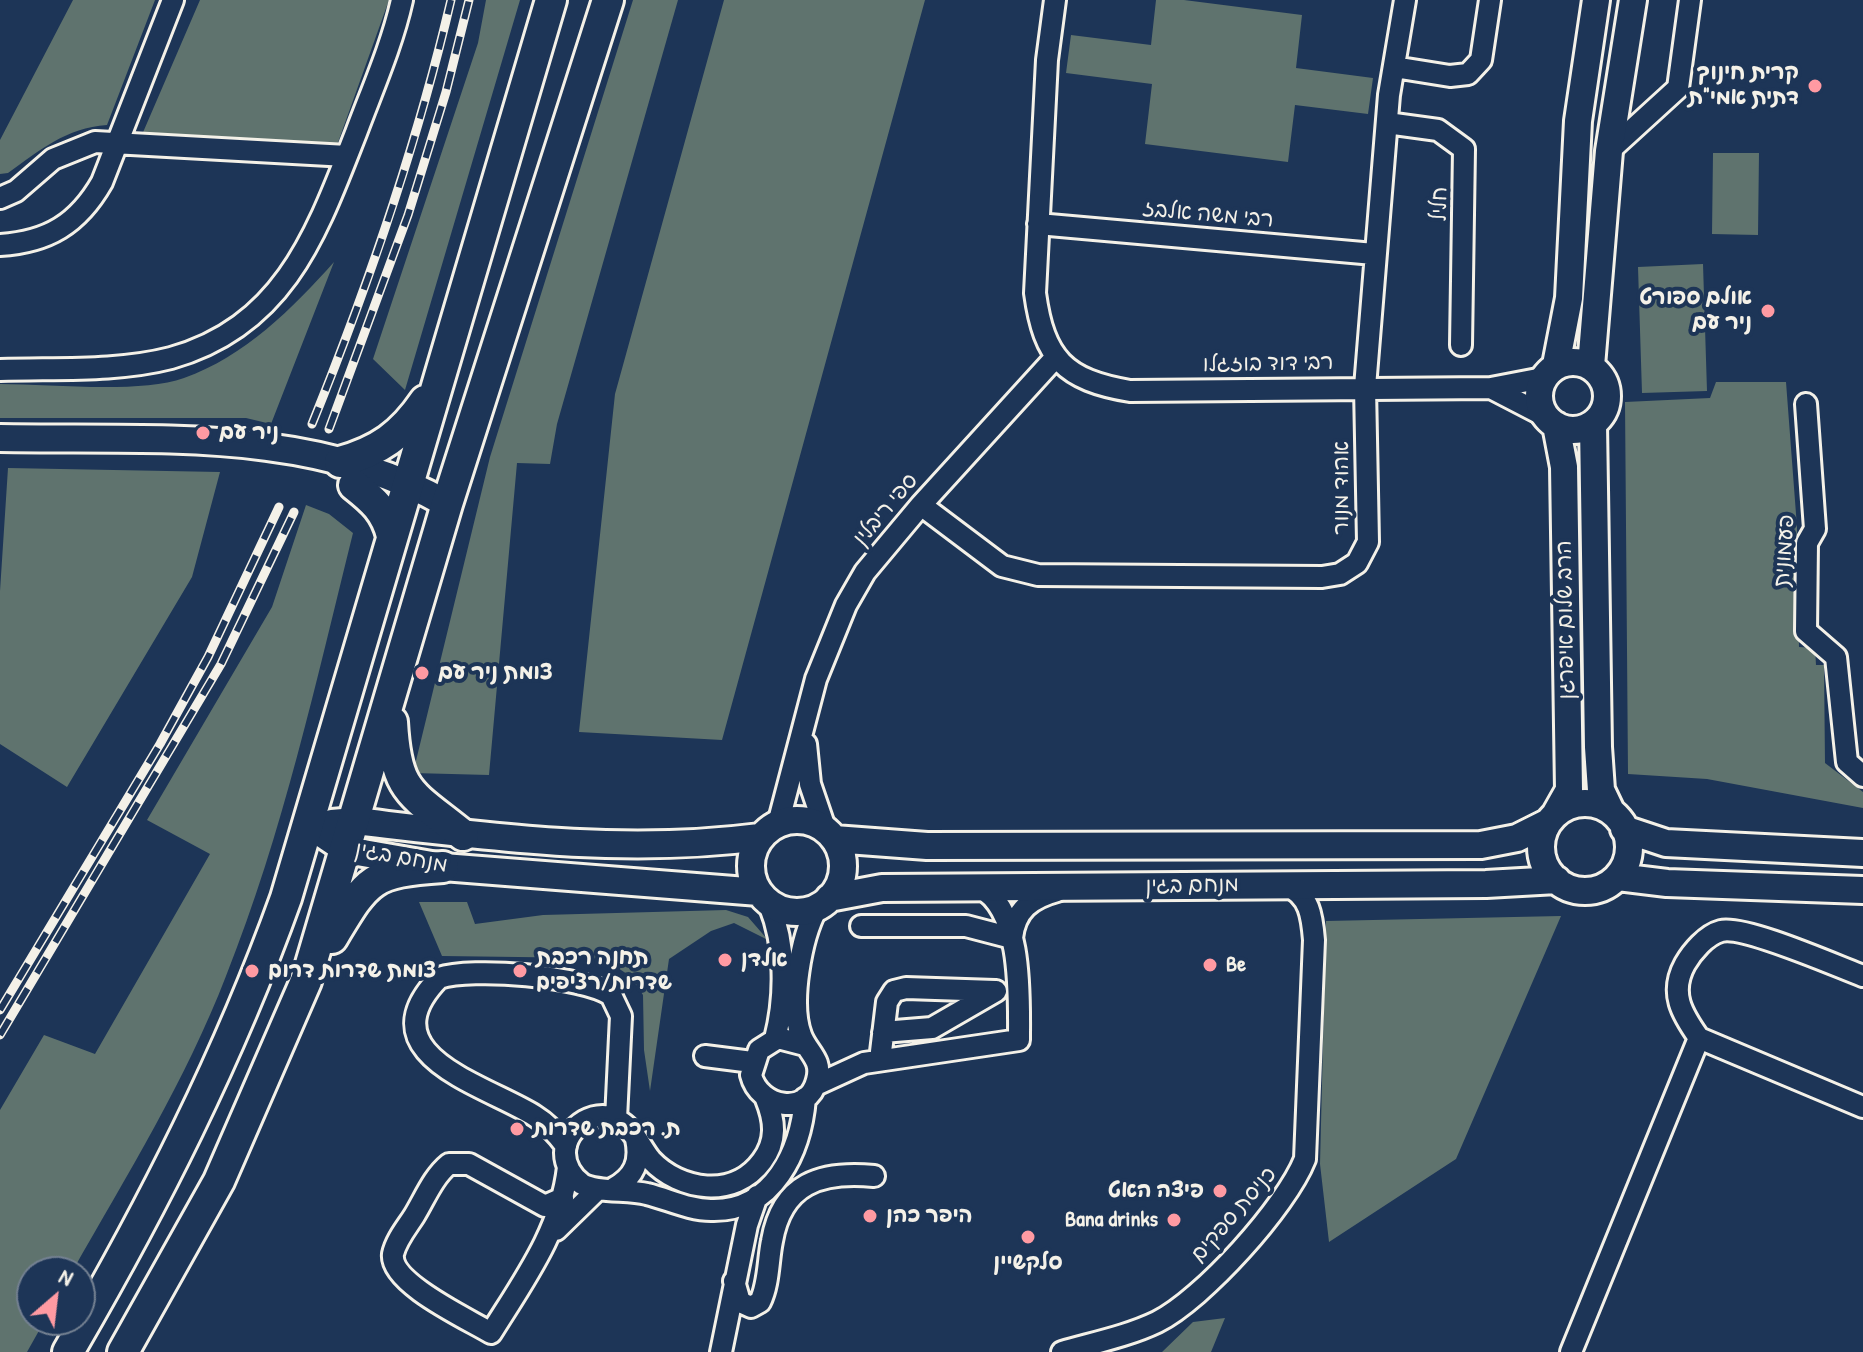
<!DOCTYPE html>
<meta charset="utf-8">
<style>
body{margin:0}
#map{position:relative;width:1863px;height:1352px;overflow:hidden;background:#1d3557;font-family:"Patrick Hand",sans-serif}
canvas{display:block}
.north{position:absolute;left:16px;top:1256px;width:80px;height:80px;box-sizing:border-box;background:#1d3557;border:2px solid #738091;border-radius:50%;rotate:28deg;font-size:22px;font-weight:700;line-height:32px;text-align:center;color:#f4f1e8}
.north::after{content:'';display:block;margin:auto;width:28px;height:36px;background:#ff9aa2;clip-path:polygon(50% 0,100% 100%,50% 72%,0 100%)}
</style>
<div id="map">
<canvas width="1863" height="1352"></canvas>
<div class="north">N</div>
</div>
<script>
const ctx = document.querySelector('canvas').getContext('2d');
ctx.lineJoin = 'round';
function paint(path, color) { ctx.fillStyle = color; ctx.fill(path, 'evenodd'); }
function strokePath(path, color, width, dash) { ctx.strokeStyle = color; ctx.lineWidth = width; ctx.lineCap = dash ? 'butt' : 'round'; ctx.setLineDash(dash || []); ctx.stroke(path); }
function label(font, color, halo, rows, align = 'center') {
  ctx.font = font + ' "Patrick Hand","Playpen Sans Hebrew",sans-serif'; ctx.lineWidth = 8; ctx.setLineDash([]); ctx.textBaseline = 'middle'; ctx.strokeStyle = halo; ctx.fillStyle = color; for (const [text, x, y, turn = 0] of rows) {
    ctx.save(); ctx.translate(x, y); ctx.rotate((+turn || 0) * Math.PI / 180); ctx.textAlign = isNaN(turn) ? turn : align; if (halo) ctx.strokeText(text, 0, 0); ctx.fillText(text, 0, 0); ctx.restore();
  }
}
const green = new Path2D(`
 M73,0H155L107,125C66,128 40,150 8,173L0,174V140Z
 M200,0H389L336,148L141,137Z
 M486,0H520L405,390L373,359L478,43Z
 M633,0H678L557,424L550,464L517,463L489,775L413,773L490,457Z
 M724,0H925L722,740L579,732L615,394Z
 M1156,0H1184L1302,15L1296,68L1373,78L1368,114L1295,105L1288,162L1145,144L1152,84L1066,73L1071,35L1151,45Z
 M1713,153H1759L1758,235L1712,234Z
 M334,262L271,424L246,418H0V384C50,384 139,394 184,378C244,357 293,308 334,262Z
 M1703,264L1707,391L1642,393L1638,267Z
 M1716,382H1786L1797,527L1799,647L1815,648L1816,665H1824L1825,763L1863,792V808L1707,779L1628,774L1625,402L1710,398Z
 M8,468L220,472L192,577L67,787L0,744V591Z
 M306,505L329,514L353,533C316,682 283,833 226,976C186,1080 127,1175 72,1272H32V1320H45L27,1352H0V1110L44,1035L95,1054L210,854L147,820L272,607Z
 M419,902H467L475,924L543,915L726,910L748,917L768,940L734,923L711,931L669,959L650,1091L644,1050L643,995L630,976L612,964L593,958L442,956Z
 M1561,916L1456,1159L1329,1242L1320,1164L1326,921Z
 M1225,1318L1211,1352H1162L1193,1322Z`);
const minor = new Path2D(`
 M1055,0L1047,60L1035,293C1044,359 1065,380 1130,391L1491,388L1543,378
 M1394,67L1450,76L1468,74L1481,60L1490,0
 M1387,123L1438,130L1464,149L1461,345
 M1609,151L1678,88L1690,0
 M0,198L16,191L53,159L95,142L347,156
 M1038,224L1374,254
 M0,245C48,242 78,224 102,182L173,0
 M0,370C55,368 117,372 171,358C285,326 317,232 356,133C372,90 392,45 402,0
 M1491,388L1545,416
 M1806,404L1815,529L1807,543L1806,631L1836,657L1847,762L1863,776
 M921,505L1002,566L1038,575L1322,577L1340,574L1357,563L1368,542L1365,387L1389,95L1405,0
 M806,744L810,784L826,831
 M778,824L816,679L846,605L865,572L921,505L1055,358
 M769,904C786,946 786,996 775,1039
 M861,926H966L1012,938
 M1012,938C1015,910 1031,898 1057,891
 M1863,976C1836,966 1744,925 1721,931C1706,935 1692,952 1685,964C1669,993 1682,1014 1699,1038L1863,1107
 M883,1032L932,1028L996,991
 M805,1045L778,1038L759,1050L751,1075C759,1108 808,1117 817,1080C823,1059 807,1052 801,1035C789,1003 801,938 817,908
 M705,1056L752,1062
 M880,1060L887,1002L894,991L906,988L995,991
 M816,1085L864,1063L1019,1040C1019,997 1023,909 979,887
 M766,1099C775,1121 777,1141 762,1161C734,1199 680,1191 651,1160C641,1148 635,1131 621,1122C598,1105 565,1126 565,1153C565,1165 572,1177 582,1184C597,1193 628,1189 647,1194C668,1199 689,1210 711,1210C774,1212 801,1150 805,1098
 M566,1146C557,1134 548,1124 535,1116C486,1085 364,1055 439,978C472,967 582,976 611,995L621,1016L616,1119
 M614,1188C634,1177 641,1162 636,1139
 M563,1198L545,1206L469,1164H449C433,1177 425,1198 414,1216C407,1227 396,1240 393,1254C389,1283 468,1319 491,1333C524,1280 561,1230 568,1167
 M556,1230L598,1189
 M734,1281L740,1302L751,1307L760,1302C769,1284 768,1260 772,1241C782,1183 821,1171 874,1176
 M721,1352L747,1225L757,1196
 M1062,1352C1093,1343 1128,1336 1157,1322C1203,1299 1286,1207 1305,1159L1314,940C1312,916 1310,896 1286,885
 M1571,1352L1699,1038`);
const major = new Path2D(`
 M1539 396a34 34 0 1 1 68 0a34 34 0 1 1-68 0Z
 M1556,365L1569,298L1578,121L1596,0
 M1591,366L1609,151L1633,0
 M1593,424L1598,747L1601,790L1611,811
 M1556,425L1564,467L1569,790L1556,813
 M0,438C150,441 313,426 447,504
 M1541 847a44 44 0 1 1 88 0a44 44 0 1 1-88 0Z
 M751 866a46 46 0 1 1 92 0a46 46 0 1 1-92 0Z
 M332,823L355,821C493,837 621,855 760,837
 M309,825L346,850L443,867L759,892
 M1624,829L1666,843L1863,853
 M834,839L927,846L1481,845L1517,838L1547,823
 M1618,877L1667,883L1863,890
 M829,898L882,888L1486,884L1557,880`);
const highway = new Path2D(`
 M340,462C379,451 402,435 425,401
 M354,485C373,500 386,511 392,536
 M392,722C396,793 410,792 463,835
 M332,938C368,878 371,872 443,867
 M68,1352C153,1206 229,1057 286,898L551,0
 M123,1352L219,1181L306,981L447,504L608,0`);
const rail = new Path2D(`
 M312,424C368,286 417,145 451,0
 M329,429L408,215L446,92L469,0
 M0,1010L160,744L208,657L279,507
 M0,1035L221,664L294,512`);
const markers = [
 [1815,86,8,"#ff9aa2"],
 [1768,311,8,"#ff9aa2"],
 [203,433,8,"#ff9aa2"],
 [422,673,8,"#ff9aa2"],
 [725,960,8,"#ff9aa2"],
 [1210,965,8,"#ff9aa2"],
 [252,971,8,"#ff9aa2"],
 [520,971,8,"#ff9aa2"],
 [517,1129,8,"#ff9aa2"],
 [1220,1191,8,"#ff9aa2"],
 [870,1216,8,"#ff9aa2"],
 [1174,1220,8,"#ff9aa2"],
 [1028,1237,8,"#ff9aa2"]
];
const poiNames = [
 ["קרית חינוך",1799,73,"right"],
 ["דתית אמי\"ת",1799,98,"right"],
 ["אולם ספורט",1752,298,"right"],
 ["ניר עם",1752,323,"right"],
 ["ניר עם",219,433],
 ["צומת ניר עם",438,673],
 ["תחנה רכבת",536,958],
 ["שדרות/רציפים",536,983],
 ["אלדן",741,960],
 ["Be",1226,965],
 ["צומת שדרות דרום",268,971],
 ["ת. רכבת שדרות",533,1129],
 ["פיצה האט",1204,1191,"right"],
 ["היפר כהן",886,1216],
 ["Bana drinks",1158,1220,"right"],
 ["סלקשיין",1028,1263,"center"]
];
const streetNames = [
 ["חליל",1440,204,-89],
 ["רבי משה אלבז",1208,215,5],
 ["רבי דוד בוזגלו",1268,364,-1],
 ["אהוד מנור",1342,488,-90],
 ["ספי ריבלין",886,510,-50],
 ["פעמונית",1785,551,-86],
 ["הרב שלום איפרגן",1566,620,-91],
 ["מנחם בגין",401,858,10],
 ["מנחם בגין",1192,886,-1],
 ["כניסת ספקים",1234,1215,-49]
];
paint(green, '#5f736e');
strokePath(minor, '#f4f1e8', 26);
strokePath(major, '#f4f1e8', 32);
strokePath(highway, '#f4f1e8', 36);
strokePath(minor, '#1d3557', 20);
strokePath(major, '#1d3557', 26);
strokePath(highway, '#1d3557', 30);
strokePath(rail, '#f4f1e8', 9);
strokePath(rail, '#1d3557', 6, [18]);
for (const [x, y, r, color] of markers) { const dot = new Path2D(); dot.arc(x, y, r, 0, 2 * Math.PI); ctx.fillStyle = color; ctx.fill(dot); strokePath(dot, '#1d3557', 3); }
label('bold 22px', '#f4f1e8', '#1d3557', poiNames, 'left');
label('22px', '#f4f1e8', '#1d3557', streetNames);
</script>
